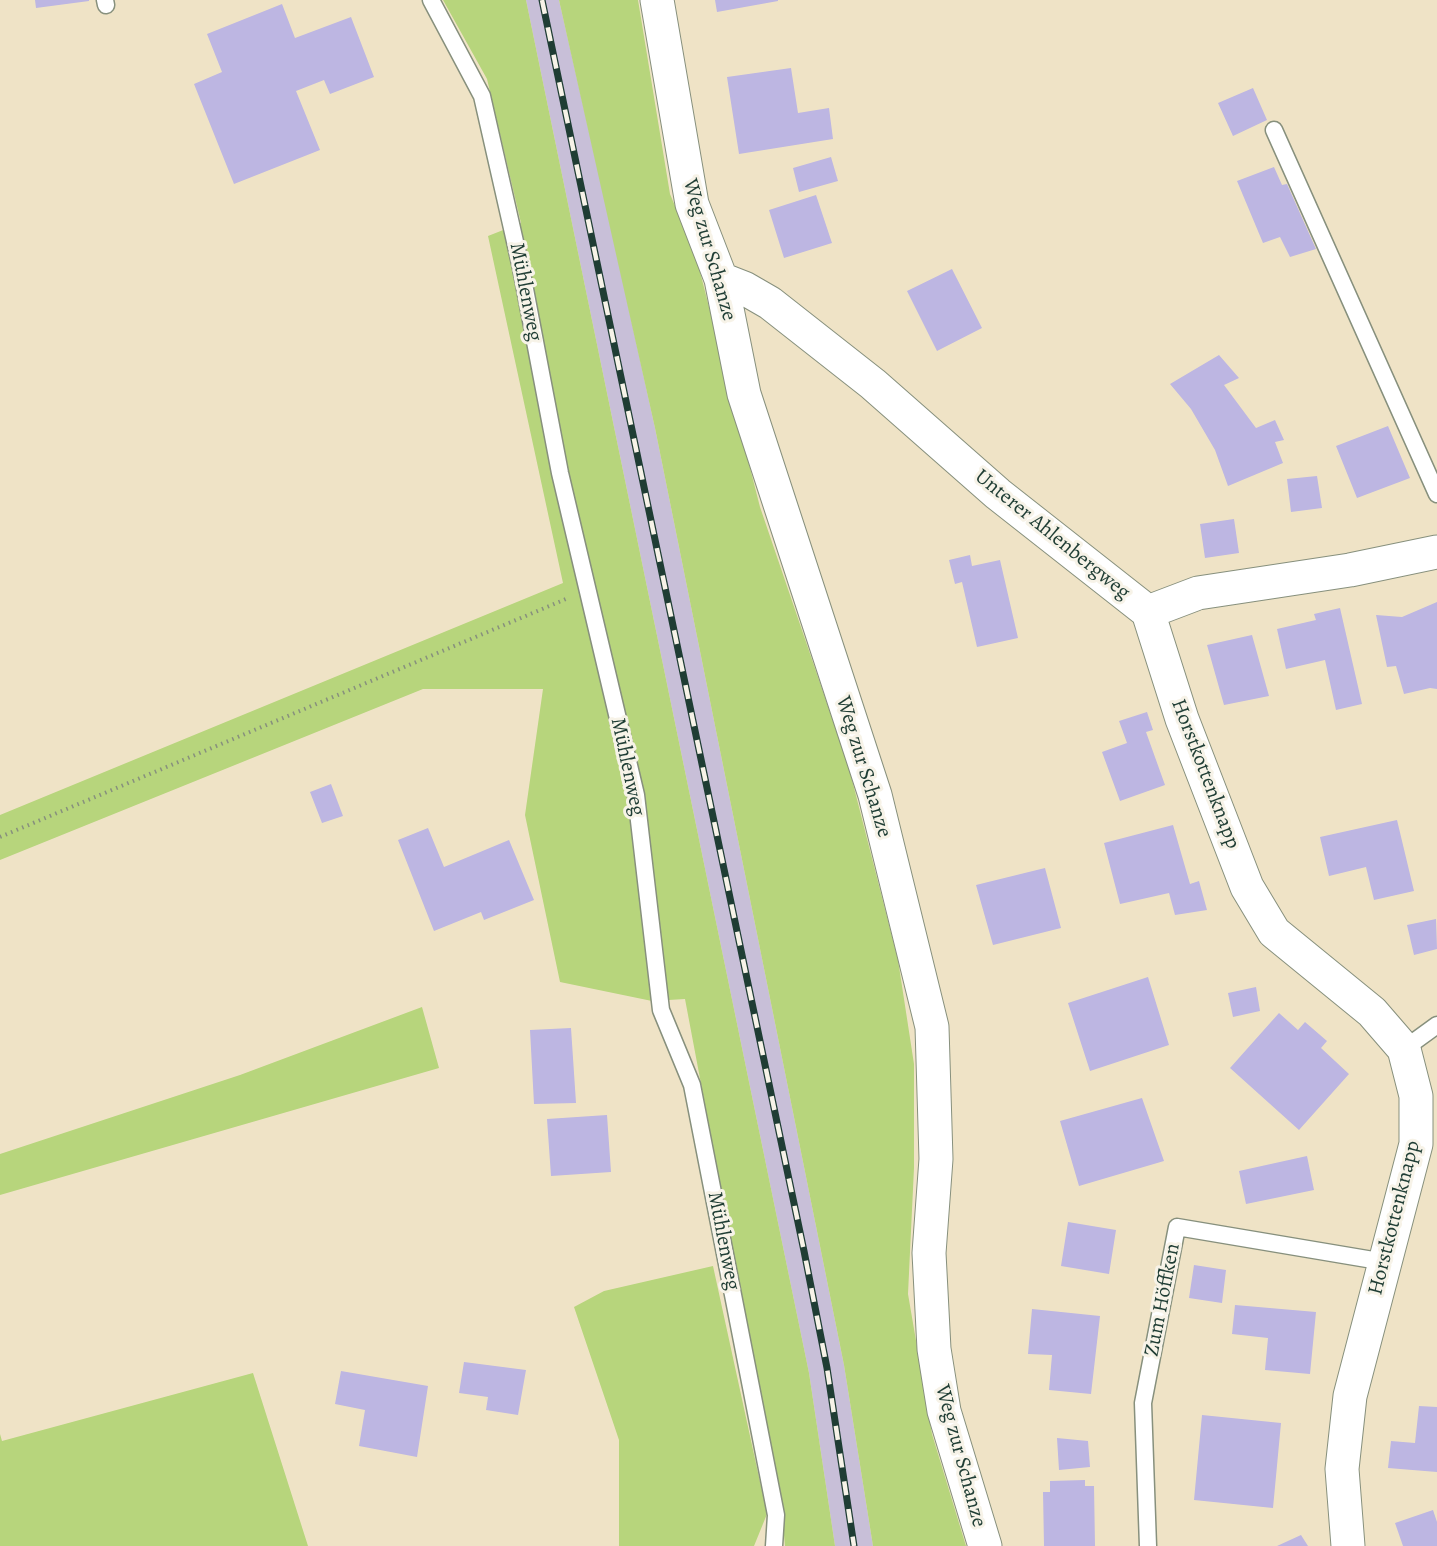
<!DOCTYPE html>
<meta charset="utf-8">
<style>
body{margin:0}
canvas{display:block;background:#efe3c6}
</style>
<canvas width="1437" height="1546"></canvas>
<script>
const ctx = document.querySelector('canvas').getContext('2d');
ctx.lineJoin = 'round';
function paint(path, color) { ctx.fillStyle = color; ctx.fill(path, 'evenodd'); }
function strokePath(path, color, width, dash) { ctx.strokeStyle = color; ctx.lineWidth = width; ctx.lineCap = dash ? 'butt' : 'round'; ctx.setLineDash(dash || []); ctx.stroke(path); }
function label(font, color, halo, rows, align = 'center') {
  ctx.font = font + ' Alegreya,serif'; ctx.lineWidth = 6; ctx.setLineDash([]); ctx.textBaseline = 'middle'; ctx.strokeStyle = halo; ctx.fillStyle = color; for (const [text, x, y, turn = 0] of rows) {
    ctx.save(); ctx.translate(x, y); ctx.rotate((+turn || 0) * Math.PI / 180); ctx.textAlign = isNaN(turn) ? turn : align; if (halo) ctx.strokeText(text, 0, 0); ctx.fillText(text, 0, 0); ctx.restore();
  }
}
const industrial = new Path2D(`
 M526,0H559L609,219L655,428L844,1365L873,1546H835L809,1373Z`);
const green = new Path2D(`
 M443,0H526L809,1373L835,1546H785L782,1513L685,999L652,1001L560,982L525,815L543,689H423L0,860V815L563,583L488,236L521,223L487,79Z
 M559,0H638L670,194L696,256L760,507L849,768L898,960L914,1064V1168L908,1294L932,1434L966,1546H873L844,1365L655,428Z
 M422,1007L439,1068L0,1195V1154L240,1075Z
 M713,1266L767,1514L754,1546H619V1440L574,1307L604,1291Z
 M253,1373L308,1546H0V1434L2,1441Z`);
const building = new Path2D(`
 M35,0H89V1L36,8Z
 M715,0H778V1L717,12Z
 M282,4L295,38L351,17L374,77L330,94L324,80L296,91L320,150L234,184L194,84L222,72L207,34Z
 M791,68L798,113L829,108L833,139L739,154L727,77Z
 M1253,88L1267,120L1233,136L1218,103Z
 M831,157L838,181L799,192L793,168Z
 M1274,167L1282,185L1287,184L1316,249L1290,257L1280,237L1263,243L1237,181Z
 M816,195L832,243L784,258L769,210Z
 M952,269L982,328L937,351L907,291Z
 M1219,355L1239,378L1224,385L1256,428L1275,420L1284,440L1275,442L1283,463L1228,486L1215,450L1191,409L1170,384Z
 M1388,426L1410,478L1357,498L1336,446Z
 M1317,476L1322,508L1291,512L1287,479Z
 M1234,519L1239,553L1205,558L1200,524Z
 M970,555L972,566L1000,560L1018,638L977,647L962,582L955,584L949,560Z
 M1437,602V689L1430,688L1404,694L1396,666L1387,667L1376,615L1402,617Z
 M1340,608L1362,704L1336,710L1325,660L1286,669L1277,629L1316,620L1314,614Z
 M1252,635L1269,696L1224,705L1207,645Z
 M1147,712L1153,730L1146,732L1165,785L1120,801L1102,752L1127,743L1119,721Z
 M331,784L343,816L322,823L310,792Z
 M1397,820L1414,891L1374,900L1366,867L1329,876L1320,837Z
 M1173,825L1190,884L1199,881L1207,910L1175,915L1169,893L1120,904L1104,843Z
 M428,828L444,867L509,840L534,900L484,920L481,912L434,931L398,840Z
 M1045,868L1061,928L993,945L976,885Z
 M1436,919L1437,949L1414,955L1407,925Z
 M1148,977L1169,1045L1090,1071L1068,1003Z
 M1256,987L1260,1011L1233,1017L1228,993Z
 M1279,1013L1298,1030L1305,1022L1327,1041L1321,1048L1349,1074L1299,1130L1230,1068Z
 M571,1028L576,1103L534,1104L530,1030Z
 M1142,1098L1164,1161L1079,1186L1060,1121Z
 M607,1115L611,1172L551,1176L547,1119Z
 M1307,1156L1314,1190L1246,1204L1239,1171Z
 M1068,1222L1116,1230L1109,1274L1061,1266Z
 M1194,1265L1226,1270L1222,1303L1189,1298Z
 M1235,1305L1316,1312L1310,1374L1265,1370L1268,1338L1232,1334Z
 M1032,1309L1100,1316L1091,1394L1049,1390L1052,1355L1028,1354Z
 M464,1362L526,1370L518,1415L486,1410L488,1397L459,1393Z
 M341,1371L428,1386L417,1457L359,1446L365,1410L335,1404Z
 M1419,1406L1437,1407V1472L1388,1468L1391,1441L1415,1443Z
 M1202,1415L1281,1423L1273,1508L1194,1500Z
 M1057,1438L1088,1441L1090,1467L1059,1470Z
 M1085,1480V1486H1094L1095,1546H1044L1043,1492H1050V1481Z
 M1433,1510L1437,1522V1546H1403L1395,1523Z
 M1301,1535L1308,1546H1277Z`);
const path = new Path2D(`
 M0,837L566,599`);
const service = new Path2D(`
 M105,0L106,5
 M431,0L482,96L521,268L560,473L636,795L661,1010L692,1085L776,1515L774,1546
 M1274,130L1437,494
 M1404,1049L1437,1025
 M1148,1546L1143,1403L1177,1227L1385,1262`);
const minor = new Path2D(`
 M657,0L692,204L721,279L744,394L875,795L932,1027L936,1159L929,1253L934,1349L944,1411L985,1546
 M721,279L744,288L770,303L873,384L998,494L1148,612
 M1148,612L1182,719L1247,887L1274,932L1372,1012L1404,1049L1416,1096V1144L1350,1396L1342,1469L1348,1546
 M1148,612L1198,593L1350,570L1437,552`);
const rail = new Path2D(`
 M542,0L804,1251L827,1368L854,1546`);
const streetNames = [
 ["Weg zur Schanze",709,250,74],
 ["Mühlenweg",525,292,79],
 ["Unterer Ahlenbergweg",1052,535,39],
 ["Mühlenweg",627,767,78],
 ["Weg zur Schanze",863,767,73],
 ["Horstkottenknapp",1205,774,69],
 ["Horstkottenknapp",1395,1218,-76],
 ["Mühlenweg",723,1241,79],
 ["Zum Höffken",1163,1300,-79],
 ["Weg zur Schanze",960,1456,75]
];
paint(industrial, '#c8bfd8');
paint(green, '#b7d57c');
paint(building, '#bdb6e2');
strokePath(service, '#87907d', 19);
strokePath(minor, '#87907d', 35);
strokePath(path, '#87907d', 4, [1.5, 4.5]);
strokePath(service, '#fff', 16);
strokePath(minor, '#fff', 33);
strokePath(rail, '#1f3d34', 7);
strokePath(rail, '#f7f3e8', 4.5, [14]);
label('21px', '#1f3d34', '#f7f3e8', streetNames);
</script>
